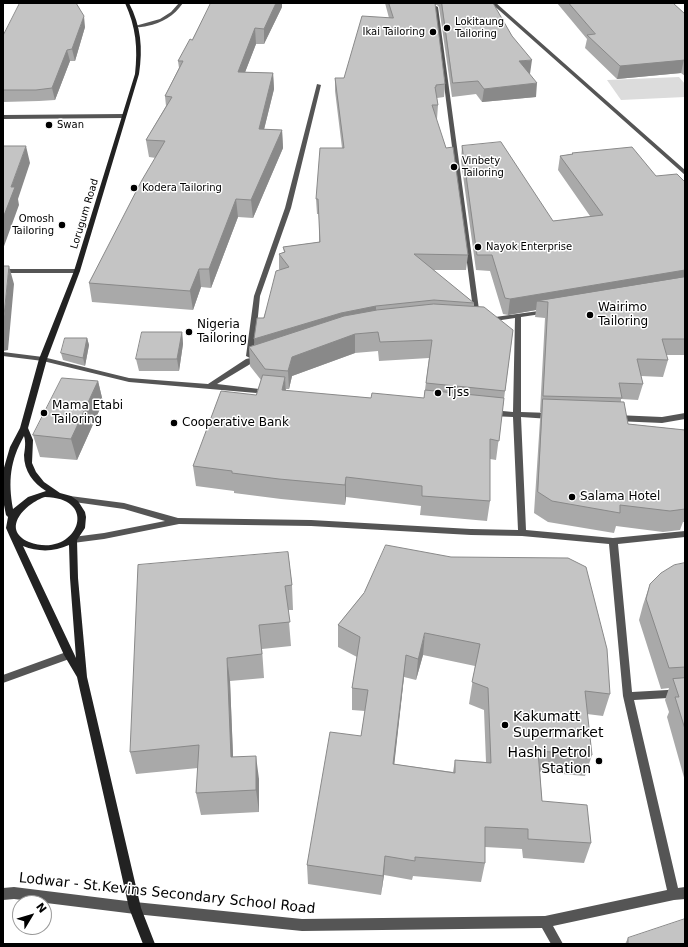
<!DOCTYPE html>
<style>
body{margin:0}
#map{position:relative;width:688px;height:947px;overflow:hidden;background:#fff;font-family:"DejaVu Sans",sans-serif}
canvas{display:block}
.frame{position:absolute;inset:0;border:4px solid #000;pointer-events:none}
.north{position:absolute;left:12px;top:895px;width:40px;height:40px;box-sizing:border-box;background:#fff;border:1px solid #999;border-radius:50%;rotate:52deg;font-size:11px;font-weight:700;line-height:16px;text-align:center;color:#000}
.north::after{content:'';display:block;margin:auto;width:14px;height:18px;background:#000;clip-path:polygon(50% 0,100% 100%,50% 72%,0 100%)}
</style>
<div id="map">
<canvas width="688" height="947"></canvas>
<div class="frame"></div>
<div class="north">N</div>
</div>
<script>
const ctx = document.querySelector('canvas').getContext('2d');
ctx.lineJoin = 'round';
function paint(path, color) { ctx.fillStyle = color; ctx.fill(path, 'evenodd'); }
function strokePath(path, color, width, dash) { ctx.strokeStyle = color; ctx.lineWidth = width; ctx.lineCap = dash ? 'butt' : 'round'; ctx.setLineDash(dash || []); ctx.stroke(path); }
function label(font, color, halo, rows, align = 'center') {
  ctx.font = font + ' "DejaVu Sans",sans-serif'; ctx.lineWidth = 3; ctx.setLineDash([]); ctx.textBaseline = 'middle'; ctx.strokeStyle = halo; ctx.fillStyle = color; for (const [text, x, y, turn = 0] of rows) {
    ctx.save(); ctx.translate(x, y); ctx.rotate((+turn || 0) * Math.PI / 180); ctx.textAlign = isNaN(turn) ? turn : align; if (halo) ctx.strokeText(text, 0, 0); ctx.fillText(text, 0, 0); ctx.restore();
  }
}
const green = new Path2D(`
 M679,77L685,84V97L621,100L607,80Z`);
const minor = new Path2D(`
 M179,3H183C174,16 162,23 147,26C142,27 138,28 135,26L160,19L171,12Z
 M491,3H496L685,170V175Z
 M436,6L438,7L480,317L477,319L474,317L434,7Z
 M317,84L321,85L291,208L260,296L254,356L250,358L246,356L254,296L285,208Z
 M3,115L123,114L126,116L123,118L3,119Z
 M3,269H77L80,271L77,273H3Z
 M546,310L548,311V313L521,317V412L550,413L554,416L550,419L521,417L526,530L613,538L685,531V537L618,544L632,692L685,689V697L634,700L678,888L685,887V899L674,900L553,926L563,944H551L542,928L302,931L135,914L14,899L3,900V888L14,887L135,902L302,919L545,916L667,890L623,696L609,544L522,536L471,535L311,526L179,524L104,539L73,543L70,542L69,540L70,538L73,537L104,533L165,521L124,509L67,501L66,499L70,496L124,503L178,518L311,520L471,529L518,530L513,417L492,416L488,413L492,410L513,412L515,318L488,322L485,320L488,318Z
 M3,352L43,357L129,378L208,384L246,359L260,356H263L264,358L263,360L252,363L217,384L268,390L272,392L268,394L129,382L43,361L3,356Z
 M685,413V419L662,423L616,421L612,418L616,415L662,417Z
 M69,651L72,652L74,655L72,658L3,683V675Z`);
const secondary = new Path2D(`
 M125,3H129C141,26 143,48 139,74L80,271L47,359L28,428L33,440L32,463L36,472L44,482L60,493L71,496L78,501L85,512L86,517L85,528L77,540L78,578L87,677L141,908L155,944H143L129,908L77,677L64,655L10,537L6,528L8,517L6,515L3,500V471L10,447L20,428L39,359L74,271L135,74C138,48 136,27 125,3ZM24,436C26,442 25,449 24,455C24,471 33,483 46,491L28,497L13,509C8,481 10,461 24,436ZM45,497C102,498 76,560 29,542C0,529 26,503 45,497ZM69,545L70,578L76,658L23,546C38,552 54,552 69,545Z`);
const wall = new Path2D(`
 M385,3H493L530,74H529L536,97L482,102L476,94L452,97L439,7L437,5H435L445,84L444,97L437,98L438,105L437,119H436L468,255L466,270H433L474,303V306L513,330L496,460L490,459V501L487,521L420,515L421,506L346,497L345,505L281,499L234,493V491L196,486L193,466L256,395L261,380L250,366L249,347L254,345L280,270L279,269V254L284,252L283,247L319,242V214H317L316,199L342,148L335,91V78H344L389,18ZM378,351L379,361L429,358L424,398H371L286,391V389H289L292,376L355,353Z
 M557,3H673L685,14V76L681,73L617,79L585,48L587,39Z
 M282,7L264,44H256L245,72L273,73L274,89L264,129L282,130L283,148L253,218L238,217L211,288L201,287L193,310L92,302L89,283L156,158L149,157L146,140L166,106L165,96L179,68L178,61L192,40Z
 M85,27L75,61H70L55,100L39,101L3,102V36Z
 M462,146L553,221L590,216L558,170L560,156L572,154V153L656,176L685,182V355H666L668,360L663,377L641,376L643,384L638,400L621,399V402L628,424L685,430V522H683L680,530L663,532L616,526L614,533L548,522L534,513L540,420L541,412H540L545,318L535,317L536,310L508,315L503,314L490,271L476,270L461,161Z
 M182,332L183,344L179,371H139L136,359Z
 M87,338L89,345L85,366L63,360L61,353Z
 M98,381L103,402L77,460L40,457L33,435Z
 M288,552L292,585L293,610H288L291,646L262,649L264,678L230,681L233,757L259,779V812L201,815L196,793L198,768L136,774L130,752Z
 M685,563V781L667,717L669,712L665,700L669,688L661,689L639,620L643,605L650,584Z
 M364,593L610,694L603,716L587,714L592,755L585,776L540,772L542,801L591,843L584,863L523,858L522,849L485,847V863L481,882L413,876L412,880L384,875L381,895L308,884L307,865L361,736L365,711L352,710V688L357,657L338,647V625ZM423,655L475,666L469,704L484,710L486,762L455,760L453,772L394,764L404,677L416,680Z
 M628,938L685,944H625Z`);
const shadedWall = new Path2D(`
 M276,3H282V7L264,44V29Z
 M84,16L85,27L75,61L72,49Z
 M255,28L256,44L239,88L238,72Z
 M67,50L70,61L55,100L52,88Z
 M684,59L681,73L617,79L620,66Z
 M532,60L530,74L518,75L519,61Z
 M273,73L274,89L260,146L259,129Z
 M537,83L536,97L482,102L484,89Z
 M282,130L283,148L253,218L251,200Z
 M26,146L30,163L18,199L19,205L3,249V218L11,187Z
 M236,199L238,217L211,288L209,269Z
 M9,266L14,284L8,350L3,351V326Z
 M199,269L201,287L193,310L190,291Z
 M685,270V285L537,301L536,310L508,315L510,299Z
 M376,306V322L255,355L254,339L341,313Z
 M182,332L183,344L179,371L177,359Z
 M355,334V353L292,376L289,389L288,371L292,357Z
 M87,338L89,345L85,366L83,358Z
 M285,377L286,397L282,390Z
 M98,381L103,402L77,460L71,439Z
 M346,477V497L345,505V485Z
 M425,633L423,655L416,680L418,659Z
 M406,655L404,677L392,785L393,764Z
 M227,658L230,681L234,780L231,757Z
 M256,756L259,779V812L256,790Z
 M385,856L384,875L381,895L383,876Z`);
const building = new Path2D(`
 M20,3H76L84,16L72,49L67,50L52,88L36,90H3V36Z
 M211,3H276L264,29L255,28L238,72L273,73L259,129L282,130L251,200L236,199L209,269H199L190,291L89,283L142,180L165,141L146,140L172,97L165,96L183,61H178L190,39L192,40Z
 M389,3H435L445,84L436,85V87H435L438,105H432L446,148L453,147L468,255L414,254L474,303L434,300L376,306L341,313L254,339L257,318H264L276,271L289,267L279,254L285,252L283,247L320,242L318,199H316L320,148H344L335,78H344L362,16L393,18Z
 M442,3H493L512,36L532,60L519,61L537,83L484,89L478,81L453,83Z
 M569,3H673L685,14V60L620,66L587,35L595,34Z
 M501,142L553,221L603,215L560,156L573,154L572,153L632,147L656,176L677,174L685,182V270L510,299L505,298L492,255H477L462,146Z
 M3,146H26L11,187H15L3,218Z
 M3,266H9L3,326Z
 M685,277V339H662L668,360L637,359L643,384L619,383L622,398L543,396L548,302L537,301Z
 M434,304L484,307L513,330L505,391L426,383L432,340L380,342L378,332L355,334L292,357L288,371L265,369L249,347L344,316L377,310Z
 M142,332H182L177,359H136Z
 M65,338H87L83,358L61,353Z
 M263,375L285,377L282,390L371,398L372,393L424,398L425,390L504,398L499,441L490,439V501L422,496V486L346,477L345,485L279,479L232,473V471L193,466L221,391L256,395Z
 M62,378L98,381L71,439L33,435Z
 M543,399L624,402L628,424L685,430V509L670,511L620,505V513L552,501L538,492Z
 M386,545L451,557L568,558L586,567L607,649L610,694L585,691L592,755L538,751L542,801L587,805L591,843L528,839V829L485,827V863L415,857V861L385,856L383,876L307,865L330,732L361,736L368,690L352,688L360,637L338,625L364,593ZM425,633L480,644L472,682L488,688L491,763L455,760V773L393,764L406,655L418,659Z
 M288,552L292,585L285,586L290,622L259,625L262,654L227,658L231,757L256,756V790L196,793L199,745L130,752L138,565Z
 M685,563V667L669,668L646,599L650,584L661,573L674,565Z
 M685,678V729L675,697H679L673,679Z
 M685,919V944H628V938Z`);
const markers = [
 [447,28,4,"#000"],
 [433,32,4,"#000"],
 [49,125,4,"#000"],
 [454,167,4,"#000"],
 [134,188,4,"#000"],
 [62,225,4,"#000"],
 [478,247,4,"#000"],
 [590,315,4,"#000"],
 [189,332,4,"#000"],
 [438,393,4,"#000"],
 [44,413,4,"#000"],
 [174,423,4,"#000"],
 [572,497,4,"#000"],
 [505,725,4,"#000"],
 [599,761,4,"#000"]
];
const farPoinames = [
 ["Lokitaung",455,22],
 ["Tailoring",455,34],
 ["Ikai Tailoring",425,32,"right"],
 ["Swan",57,125],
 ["Vinbety",462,161],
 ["Tailoring",462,173],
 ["Kodera Tailoring",142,188],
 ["Omosh",54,219,"right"],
 ["Tailoring",54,231,"right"],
 ["Nayok Enterprise",486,247]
];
const farStreetnames = [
 ["Lorugum Road",85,214,-73]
];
const poiNames = [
 ["Wairimo",598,308],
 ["Tailoring",598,322],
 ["Nigeria",197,325],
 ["Tailoring",197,339],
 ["Tjss",446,393],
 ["Mama Etabi",52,406],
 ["Tailoring",52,420],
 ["Cooperative Bank",182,423],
 ["Salama Hotel",580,497]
];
const nearPoinames = [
 ["Kakumatt",513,717],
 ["Supermarket",513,733],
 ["Hashi Petrol",591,753,"right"],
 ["Station",591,769,"right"]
];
const nearStreetnames = [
 ["Lodwar - St.Kevins Secondary School Road",167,894,6]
];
paint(green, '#dcdcdc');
paint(minor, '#555');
paint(secondary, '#222');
paint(wall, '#a9a9a9');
paint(shadedWall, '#898989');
paint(building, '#c4c4c4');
strokePath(building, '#898989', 1);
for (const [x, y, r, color] of markers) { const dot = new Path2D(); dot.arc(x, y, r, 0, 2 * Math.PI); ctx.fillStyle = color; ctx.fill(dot); strokePath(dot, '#fff', 1.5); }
label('10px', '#000', '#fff', farPoinames, 'left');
label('10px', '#000', '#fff', farStreetnames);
label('12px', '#000', '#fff', poiNames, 'left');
label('14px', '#000', '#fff', nearPoinames, 'left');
label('14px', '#000', '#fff', nearStreetnames);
</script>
